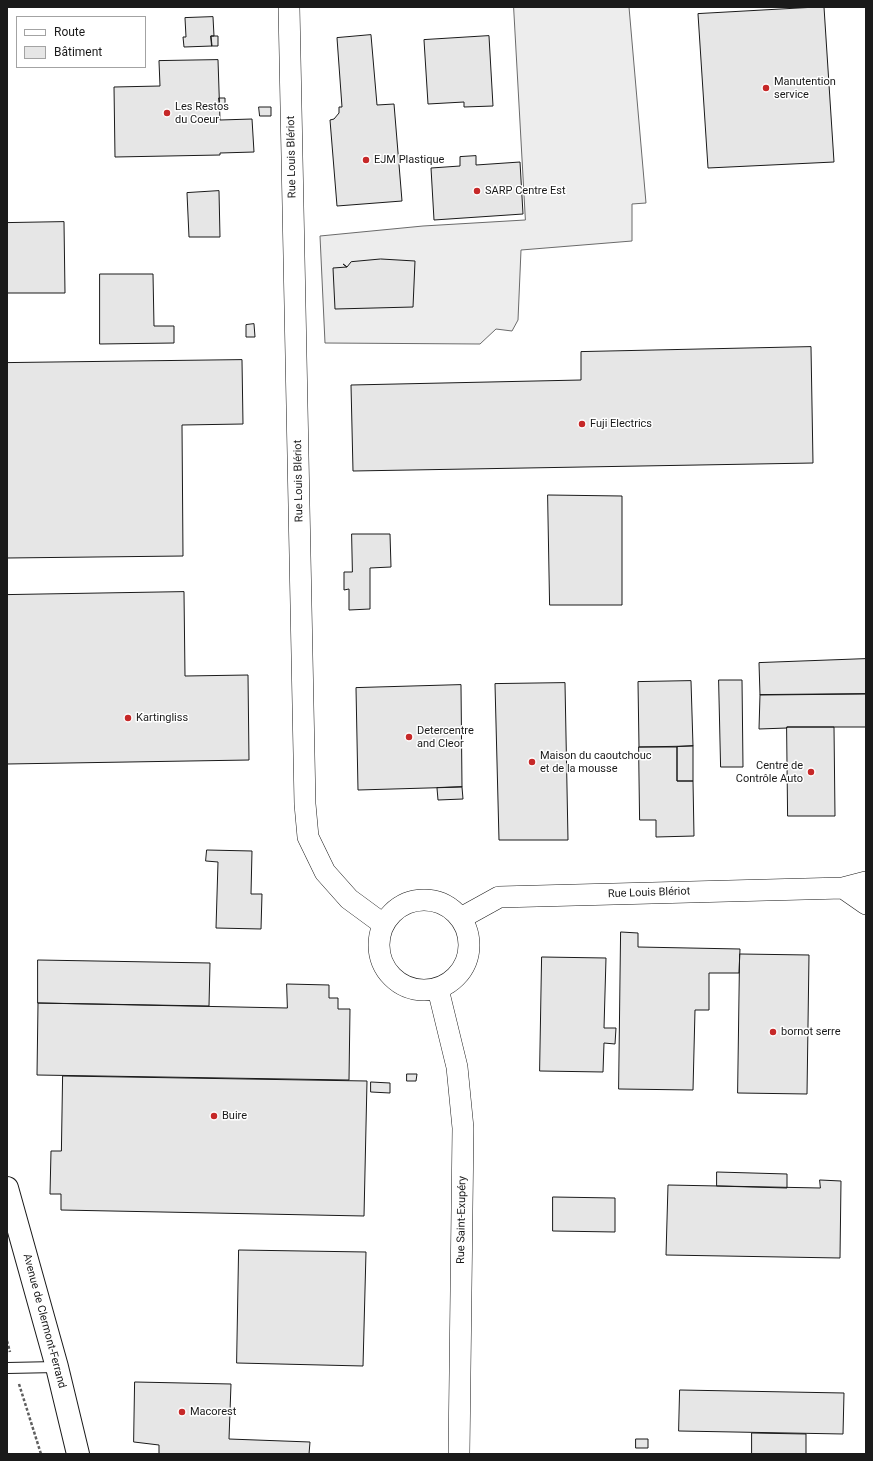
<!DOCTYPE html>
<meta charset="utf-8">
<style>
body{margin:0}
#map{position:relative;width:873px;height:1461px;overflow:hidden;background:#fff;font-family:Roboto,sans-serif}
canvas{display:block}
.frame{position:absolute;inset:0;border:8px solid #1a1a1a;pointer-events:none}
.legend{position:absolute;left:16px;top:16px;width:130px;height:52px;box-sizing:border-box;background:#fff;border:1px solid #a3a3a3;margin:0;padding:5px 7px;list-style:none;font-size:12px;color:#1a1a1a}
.legend li{display:flex;align-items:center;gap:8px;height:20px}
.legend b{width:20px;border:1px solid #a3a3a3}
</style>
<div id="map">
<canvas width="873" height="1461"></canvas>
<div class="frame"></div>
<ul class="legend">
<li><b style="height:5px;background:#fff"></b>Route</li>
<li><b style="height:11px;background:#e6e6e6"></b>Bâtiment</li>
</ul>
</div>
<script>
const ctx = document.querySelector('canvas').getContext('2d');
ctx.lineJoin = 'round';
function paint(path, color) { ctx.fillStyle = color; ctx.fill(path, 'evenodd'); }
function strokePath(path, color, width, dash) { ctx.strokeStyle = color; ctx.lineWidth = width; ctx.lineCap = dash ? 'butt' : 'round'; ctx.setLineDash(dash || []); ctx.stroke(path); }
function label(font, color, halo, rows, align = 'center') {
  ctx.font = font + ' Roboto,sans-serif'; ctx.lineWidth = 3; ctx.setLineDash([]); ctx.textBaseline = 'middle'; ctx.strokeStyle = halo; ctx.fillStyle = color; for (const [text, x, y, turn = 0] of rows) {
    ctx.save(); ctx.translate(x, y); ctx.rotate((+turn || 0) * Math.PI / 180); ctx.textAlign = isNaN(turn) ? turn : align; if (halo) ctx.strokeText(text, 0, 0); ctx.fillText(text, 0, 0); ctx.restore();
  }
}
const parking = new Path2D(`
 M514,7H629L646,203L632,204V241L521,250L518,320L512,331L496,329L480,344L325,343L320,236L423,226L525,220Z`);
const building = new Path2D(`
 M824,7L834,162L708,168L698,14Z
 M213,17L214,36H211L212,46L184,47L183,37H186L185,18Z
 M371,35L377,105L394,104L402,201L337,206L330,120L334,119L339,113V107H342L337,38Z
 M211,36H218V46H212Z
 M489,36L493,106L464,107V102L428,104L424,40Z
 M218,60L220,120L252,119L254,152L220,153V155L115,157L114,87L160,86L159,61Z
 M219,98H225V107H220Z
 M259,107H271V116H260Z
 M476,156V165L520,162L523,214L434,220L431,168L460,166V157Z
 M219,191L220,237H189L187,193Z
 M64,222L65,293H7V223Z
 M381,259L415,261L413,307L335,309L333,268L347,267L343,264L347,267L351,262Z
 M100,274H153L154,326H174V343L100,344Z
 M254,324L255,337H246V325Z
 M811,347L813,463L353,471L351,385L581,380V352Z
 M242,360L243,424L182,425L183,556L7,558V363Z
 M548,495L622,496V605H550Z
 M352,534H390L391,567L370,568V609L349,610V589L344,590V572H352Z
 M184,592L185,676L248,675L249,760L7,764V595Z
 M866,659V694L760,695L759,663Z
 M719,680H742L743,767H721Z
 M691,681L693,746L639,747L638,682Z
 M565,683L568,840H499L495,684Z
 M461,685L462,787L358,790L356,688Z
 M866,694V727H787V728L759,729L760,695Z
 M787,727H834L835,816H788Z
 M693,746V781H677V747Z
 M639,747H677V781H693L694,836L656,837V820H640Z
 M462,787L463,799L438,800L437,788Z
 M207,850L252,851L251,894H262L261,929L216,928L218,862L206,861Z
 M621,932L638,933V947L740,949L739,973H709V1010H695L693,1090L619,1089Z
 M740,954L809,955L807,1094L738,1093Z
 M542,957L606,958L604,1028H616L615,1044L604,1043L603,1072L540,1071Z
 M38,960L210,963L209,1006L38,1003Z
 M287,984L329,985V998H338V1009H350L349,1080L37,1075L38,1003L287,1008Z
 M407,1074H417L416,1081H407Z
 M63,1076L367,1081L364,1216L61,1210V1194H50L51,1151H61Z
 M371,1082L390,1083V1093L371,1092Z
 M717,1172L787,1174V1188L717,1186Z
 M820,1180L841,1181L840,1258L666,1255L668,1185L820,1188Z
 M553,1197L615,1198V1232L553,1231Z
 M239,1250L366,1252L363,1366L237,1363Z
 M135,1382L231,1384L229,1439L310,1442L309,1454H159V1445L134,1442Z
 M680,1390L844,1393L843,1434L679,1431Z
 M752,1433L806,1434V1454H752Z
 M636,1439H648V1448H636Z`);
const path = new Path2D(`
 M7,1341L10,1352
 M19,1384L41,1454`);
const lane = new Path2D(`
 M7,1368L57,1367`);
const street = new Path2D(`
 M289,7L305,804L308,837L325,872L349,899L383,924
 M843,888L866,904
 M379 945a45 45 0 1 1 90 0a45 45 0 1 1-90 0Z
 M461,918L499,897L843,888L866,882
 M438,989L457,1067L463,1128L459,1454`);
const secondary = new Path2D(`
 M7,1188L57,1367L78,1454`);
const markers = [
 [766,88,4,"#c62828"],
 [167,113,4,"#c62828"],
 [366,160,4,"#c62828"],
 [477,191,4,"#c62828"],
 [582,424,4,"#c62828"],
 [128,718,4,"#c62828"],
 [409,737,4,"#c62828"],
 [532,762,4,"#c62828"],
 [811,772,4,"#c62828"],
 [773,1032,4,"#c62828"],
 [214,1116,4,"#c62828"],
 [182,1412,4,"#c62828"]
];
const poiNames = [
 ["Manutention",774,82],
 ["service",774,95],
 ["Les Restos",175,107],
 ["du Coeur",175,120],
 ["EJM Plastique",374,160],
 ["SARP Centre Est",485,191],
 ["Fuji Electrics",590,424],
 ["Kartingliss",136,718],
 ["Detercentre",417,731],
 ["and Cleor",417,744],
 ["Maison du caoutchouc",540,756],
 ["et de la mousse",540,769],
 ["Centre de",803,766,"right"],
 ["Contrôle Auto",803,779,"right"],
 ["bornot serre",781,1032],
 ["Buire",222,1116],
 ["Macorest",190,1412]
];
const streetNames = [
 ["Rue Louis Blériot",292,157,-91],
 ["Rue Louis Blériot",299,481,-91],
 ["Rue Louis Blériot",649,893,-2],
 ["Rue Saint-Exupéry",462,1220,-89],
 ["Avenue de Clermont-Ferrand",44,1321,75]
];
paint(parking, '#ededed');
strokePath(parking, '#6a6a6a', 1);
paint(building, '#e6e6e6');
strokePath(building, '#1a1a1a', 1);
strokePath(lane, '#1a1a1a', 12);
strokePath(street, '#1a1a1a', 22);
strokePath(secondary, '#1a1a1a', 24);
strokePath(path, '#5f5f5f', 2.5, [3, 2]);
strokePath(lane, '#fff', 10);
strokePath(street, '#fff', 21);
strokePath(secondary, '#fff', 22);
for (const [x, y, r, color] of markers) { const dot = new Path2D(); dot.arc(x, y, r, 0, 2 * Math.PI); ctx.fillStyle = color; ctx.fill(dot); strokePath(dot, '#fff', 1.5); }
label('11px', '#1a1a1a', '#fff', poiNames, 'left');
label('11px', '#1a1a1a', '#fff', streetNames);
</script>
